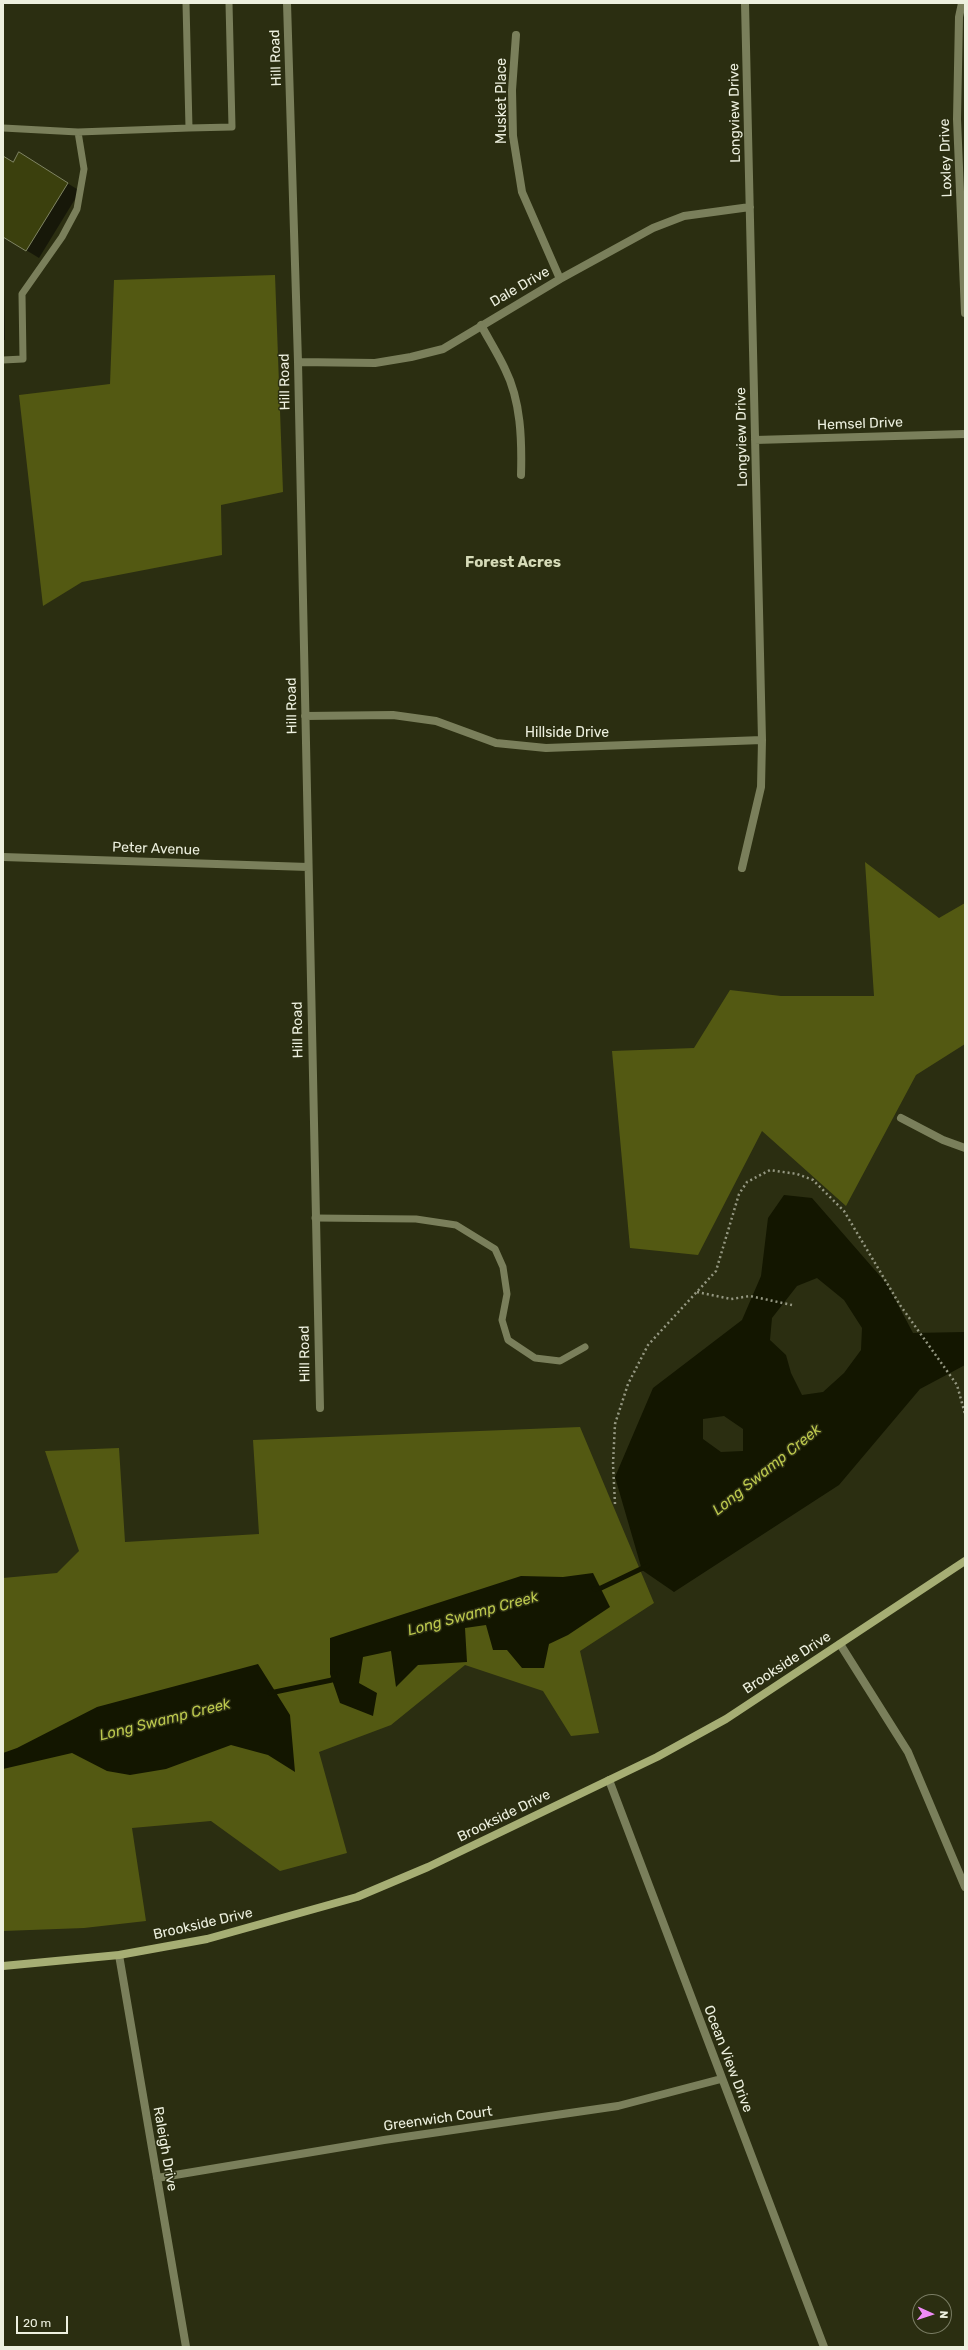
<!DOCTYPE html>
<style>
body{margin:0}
#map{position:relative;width:968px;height:2350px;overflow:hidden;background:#2b2e11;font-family:Rubik,sans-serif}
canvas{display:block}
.frame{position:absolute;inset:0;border:4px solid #edf0df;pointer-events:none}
.north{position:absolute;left:912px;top:2294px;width:40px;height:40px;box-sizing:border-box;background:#2b2e11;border:1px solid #797c63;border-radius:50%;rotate:93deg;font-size:11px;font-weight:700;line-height:16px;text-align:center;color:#edf0df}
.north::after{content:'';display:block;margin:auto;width:14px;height:18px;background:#ef8bf7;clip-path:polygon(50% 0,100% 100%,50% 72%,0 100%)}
.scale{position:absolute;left:16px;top:2316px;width:52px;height:18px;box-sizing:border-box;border:2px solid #edf0df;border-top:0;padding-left:5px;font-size:12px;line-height:14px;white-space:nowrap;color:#edf0df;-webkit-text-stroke:3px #2b2e11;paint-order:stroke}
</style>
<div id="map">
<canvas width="968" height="2350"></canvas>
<div class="frame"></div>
<div class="north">N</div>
<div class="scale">20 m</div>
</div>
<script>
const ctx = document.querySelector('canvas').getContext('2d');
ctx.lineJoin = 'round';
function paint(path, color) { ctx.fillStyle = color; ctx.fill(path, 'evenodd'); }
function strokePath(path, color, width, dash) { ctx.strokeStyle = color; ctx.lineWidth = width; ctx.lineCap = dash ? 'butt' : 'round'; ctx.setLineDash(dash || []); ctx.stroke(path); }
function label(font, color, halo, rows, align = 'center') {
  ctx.font = font + ' Rubik,sans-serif'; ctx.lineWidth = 3; ctx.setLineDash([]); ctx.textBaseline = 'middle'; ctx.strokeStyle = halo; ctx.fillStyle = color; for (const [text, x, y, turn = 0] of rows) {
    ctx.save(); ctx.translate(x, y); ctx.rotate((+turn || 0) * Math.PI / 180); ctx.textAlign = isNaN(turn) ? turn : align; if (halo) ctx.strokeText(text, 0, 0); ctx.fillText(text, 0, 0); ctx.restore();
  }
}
const green = new Path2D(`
 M275,275L283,492L221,505L222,555L82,582L43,606L19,395L110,384L114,280Z
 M865,862L939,918L965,903V1044L916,1075L846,1206L762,1131L698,1255L630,1248L612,1051L694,1048L730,990L781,996H874Z
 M580,1427L654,1603L580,1651L599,1733L571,1736L543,1691L465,1665L391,1725L319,1752L347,1853L280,1871L211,1821L132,1828L146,1921L84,1928L3,1931V1578L57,1573L79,1551L45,1451L119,1448L125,1542L259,1534L253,1440Z`);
const water = new Path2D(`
 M784,1195L812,1198L887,1284L913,1333L965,1332V1365L920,1389L839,1485L674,1592L642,1570L615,1477L653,1388L742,1320L761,1276L768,1218ZM817,1278L844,1300L862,1328L861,1350L844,1373L823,1392L802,1395L791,1373L786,1355L770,1340L772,1318L797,1286ZM724,1416L743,1429V1451L721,1452L703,1439V1419Z
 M593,1573L610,1607L568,1635L549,1644L544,1668H522L507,1650H493L486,1625L465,1628L467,1662L418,1665L396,1687L391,1651L363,1657L359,1683L377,1693L373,1716L340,1703L330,1674V1638L521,1576L563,1577Z
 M258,1664L290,1715L295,1772L268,1755L231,1745L166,1769L130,1775L107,1771L72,1753L3,1769V1753L17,1748L97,1707Z`);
const shadow = new Path2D(`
 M3,156L14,163L32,161L80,191L39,258L3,236Z
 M3,291H4L5,340H3Z`);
const stream = new Path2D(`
 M594,1589L601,1588L647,1566
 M270,1693L332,1680L335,1674`);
const building = new Path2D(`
 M19,152L68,183L26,251L3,237V156L13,162Z`);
const path = new Path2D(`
 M697,1292L731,1299L750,1296L792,1305
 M615,1504L613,1464L615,1424L628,1384L648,1345L716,1271L739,1194L747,1182L770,1170L797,1174L813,1180L844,1211L900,1305L957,1385L965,1414`);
const lane = new Path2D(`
 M3,128L78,132L84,169L77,209L62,237L22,294L23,359L3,360
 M189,128L232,127L229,3
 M78,132L189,128L186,3
 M315,1218L416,1219L456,1225L495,1249L503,1267L507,1294L502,1320L508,1340L535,1358L560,1361L585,1347`);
const street = new Path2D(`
 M287,3L298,362L320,1408
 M962,3L959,17L957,119L965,313
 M516,35L512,90L513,136L522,192L560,279
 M481,325C489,340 498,354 505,369C521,401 522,440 521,475
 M298,362L375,363L411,357L443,349L560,279L653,228L684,216L750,207
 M755,440L965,434
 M305,716L393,715L436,721L496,743L546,748L762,740
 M3,857L308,867
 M742,868L761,787L762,740L745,3
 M901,1118L943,1140L965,1148
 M840,1644L908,1752L965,1887
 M609,1780L824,2347
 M119,1955L186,2347
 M157,2178L384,2140L618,2106L721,2079`);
const secondary = new Path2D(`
 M3,1966L119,1955L207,1939L357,1897L428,1867L657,1757L726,1719L965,1561`);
const streetNames = [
 ["Hill Road",276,58,-92],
 ["Musket Place",502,101,-90],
 ["Longview Drive",735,113,-91],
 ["Loxley Drive",946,158,-92],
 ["Dale Drive",520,287,-30],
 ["Hill Road",285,382,-91],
 ["Hemsel Drive",860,424,-2],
 ["Longview Drive",742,437,-91],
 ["Hill Road",292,706,-91],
 ["Hillside Drive",567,733],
 ["Peter Avenue",156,849,2],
 ["Hill Road",298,1030,-91],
 ["Hill Road",305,1354,-91],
 ["Brookside Drive",787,1663,-33],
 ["Brookside Drive",504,1816,-26],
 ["Brookside Drive",203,1924,-13],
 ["Ocean View Drive",728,2059,69],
 ["Greenwich Court",438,2119,-8],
 ["Raleigh Drive",165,2149,80]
];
const neighbourhoodNames = [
 ["Forest Acres",513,563]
];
const waterNames = [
 ["Long Swamp Creek",767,1470,-39],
 ["Long Swamp Creek",473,1614,-15],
 ["Long Swamp Creek",165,1720,-14]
];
paint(green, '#535912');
paint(water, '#131600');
paint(shadow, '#0007');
strokePath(stream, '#131600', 5);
paint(building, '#3b400d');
strokePath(building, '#808564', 1);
strokePath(path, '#959882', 2.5, [2, 3]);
strokePath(lane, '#7a7f5b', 7);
strokePath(street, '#7a7f5b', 8);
strokePath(secondary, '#a6ae74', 8);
label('14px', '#edf0df', '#2b2e11', streetNames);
label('bold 15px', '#d6dbb8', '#2b2e11', neighbourhoodNames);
label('italic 15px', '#bcc84d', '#2b2e11', waterNames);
</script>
